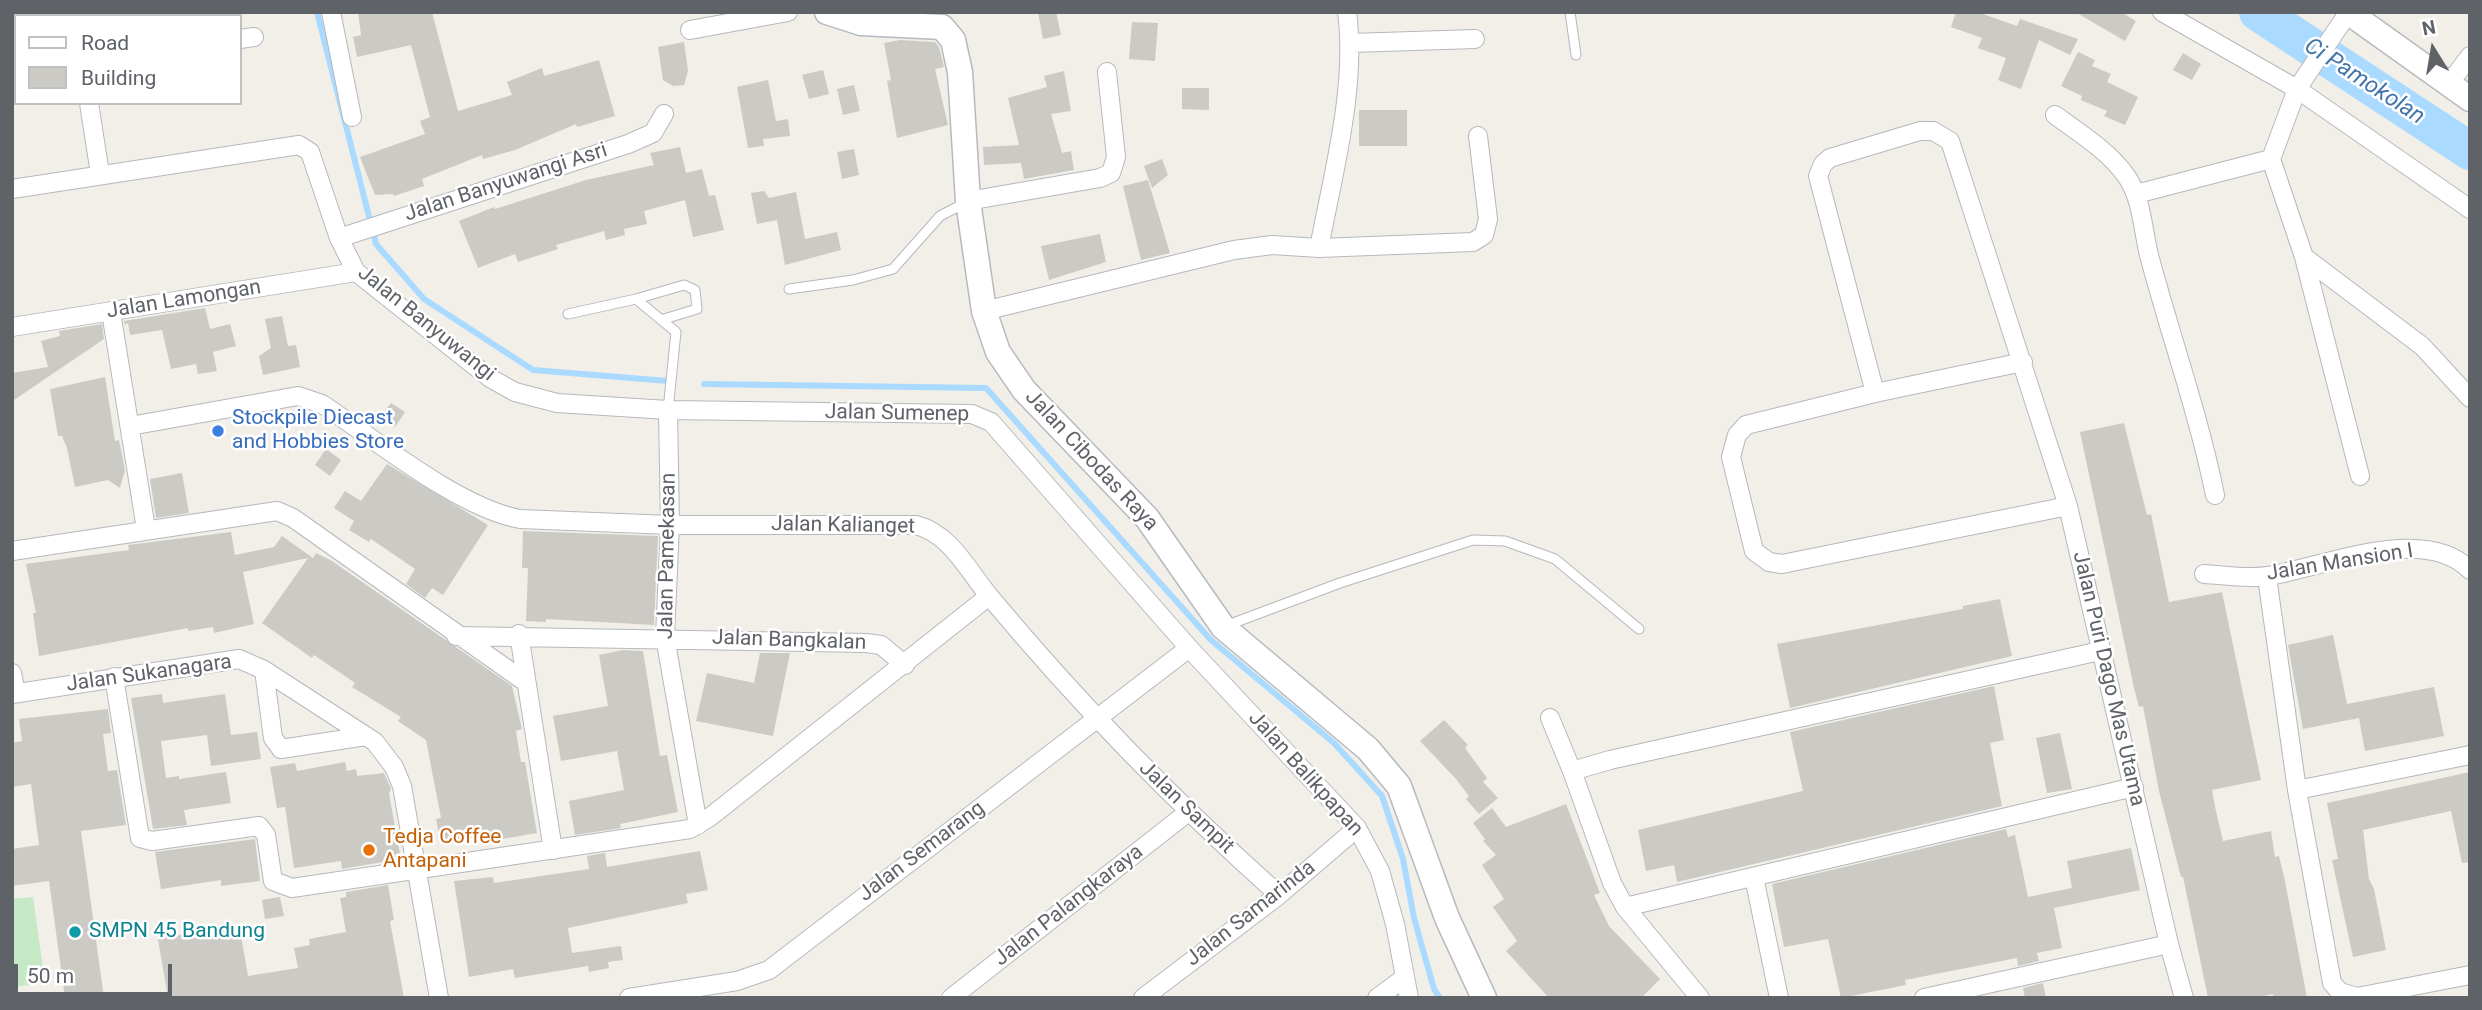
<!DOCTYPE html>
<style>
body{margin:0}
#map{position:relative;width:2482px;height:1010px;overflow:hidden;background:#f1efe8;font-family:Roboto,sans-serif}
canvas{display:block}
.frame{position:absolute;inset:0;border:14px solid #5f6368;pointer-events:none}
.legend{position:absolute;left:14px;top:14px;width:228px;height:91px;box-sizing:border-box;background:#fff;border:2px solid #bfc1c3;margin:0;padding:9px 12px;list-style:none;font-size:21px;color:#5f6368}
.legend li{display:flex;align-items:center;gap:14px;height:35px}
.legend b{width:35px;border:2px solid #bfc1c3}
.north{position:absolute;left:2398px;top:14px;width:70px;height:70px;-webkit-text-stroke:5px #fff;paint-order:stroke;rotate:349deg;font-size:19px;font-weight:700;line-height:28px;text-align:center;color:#5f6368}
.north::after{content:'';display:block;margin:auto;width:24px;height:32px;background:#5f6368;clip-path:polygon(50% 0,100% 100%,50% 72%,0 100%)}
.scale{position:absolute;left:14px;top:964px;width:158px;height:32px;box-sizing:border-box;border:4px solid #5f6368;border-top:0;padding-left:9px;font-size:21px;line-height:24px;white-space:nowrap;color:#5f6368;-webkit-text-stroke:5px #fff;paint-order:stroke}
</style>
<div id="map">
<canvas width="2482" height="1010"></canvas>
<div class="frame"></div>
<ul class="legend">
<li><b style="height:9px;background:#fff"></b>Road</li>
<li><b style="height:19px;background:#cccac5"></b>Building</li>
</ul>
<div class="north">N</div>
<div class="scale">50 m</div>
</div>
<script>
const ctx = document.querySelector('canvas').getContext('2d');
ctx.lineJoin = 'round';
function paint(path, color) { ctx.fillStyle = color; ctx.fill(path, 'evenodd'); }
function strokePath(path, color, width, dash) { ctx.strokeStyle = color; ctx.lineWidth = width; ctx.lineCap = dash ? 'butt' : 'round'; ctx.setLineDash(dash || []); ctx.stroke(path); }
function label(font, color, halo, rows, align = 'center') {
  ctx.font = font + ' Roboto,sans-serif'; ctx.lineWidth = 5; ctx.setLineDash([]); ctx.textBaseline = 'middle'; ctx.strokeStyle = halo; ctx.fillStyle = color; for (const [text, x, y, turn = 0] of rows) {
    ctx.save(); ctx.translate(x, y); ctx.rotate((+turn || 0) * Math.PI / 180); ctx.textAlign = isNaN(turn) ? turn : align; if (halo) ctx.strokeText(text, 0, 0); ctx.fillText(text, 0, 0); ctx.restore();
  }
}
const green = new Path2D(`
 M33,897L45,983L12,987V899Z`);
const stream = new Path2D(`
 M317,12L376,244L424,299L533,370L668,381
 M704,384L986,388L1211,640L1334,743L1382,796L1403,859L1414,918L1434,989L1440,998`);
const river = new Path2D(`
 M2258,12L2470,151`);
const building = new Path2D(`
 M358,12H432L458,111L512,95L507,82L542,68L544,76L599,60L615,116L577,127L576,124L515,150L483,159L482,155L422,179L424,186L394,196L393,194L375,195L360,157L425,134L420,121L430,117L411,45L357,57L353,37L361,35Z
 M1038,12H1056L1061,35L1043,39Z
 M1956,12H1977L2017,26L2020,19L2078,39L2070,55L2039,40L2021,89L1998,80L2006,58L1978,48L1982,38L1951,27Z
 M2075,12H2121L2136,21L2125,41Z
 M1132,22L1158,23L1155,61L1129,59Z
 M900,40L935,42L939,47L944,67L935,69L948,125L897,138L887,81L891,80L884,43Z
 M684,42L688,71L684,85L673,86L663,80L658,47Z
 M2078,52L2095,60L2092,66L2111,74L2107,82L2138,97L2125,125L2104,116L2107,111L2081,100L2082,96L2061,86Z
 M2183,53L2201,64L2192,80L2173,70Z
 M823,70L829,94L809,99L802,75Z
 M1064,71L1071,111L1051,114L1062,153L1071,151L1074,170L1024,179L1021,163L984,165L983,147L1019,145L1008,98L1047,87L1044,76Z
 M768,80L776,121L788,119L790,136L763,139L764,146L748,148L737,87Z
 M854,85L860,111L843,115L837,89Z
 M1182,88H1209V110L1182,109Z
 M1359,110H1407V146H1359Z
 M680,147L686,173L702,169L709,196L715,195L724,230L693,237L685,200L644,211L647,224L624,229L625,235L606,240L604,231L556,245L558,249L518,262L515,254L478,268L459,221L494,207L495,209L586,180L654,165L650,153Z
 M854,149L859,175L842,179L837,152Z
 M1162,159L1168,175L1152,188L1144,166Z
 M1148,180L1170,253L1141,260L1123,186Z
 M764,191L769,198L796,192L805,239L837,232L841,250L785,265L777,220L757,224L751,193Z
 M1100,234L1106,262L1049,280L1041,246Z
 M205,308L210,329L230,324L236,346L213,352L217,371L198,374L196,364L171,369L162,330L130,335L128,323L125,325L124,321Z
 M282,316L288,346L296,345L300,367L263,375L259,356L271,348L265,319Z
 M102,324L104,339L14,400L12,373L48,367L41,341L60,336L59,331Z
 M105,377L115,441L119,440L125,470L120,488L108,480L75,487L67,448L62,436H58L50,389Z
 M391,403L405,412L395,427L380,417Z
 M2124,423L2147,515L2151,514L2169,602L2222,592L2261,780L2212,790L2215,807L2223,841L2271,831L2275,857L2279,856L2285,881L2307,998H2273V994L2254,998H2208L2183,877H2181L2159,791L2143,706L2139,707L2134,688L2080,432Z
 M326,449L341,460L330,476L315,465Z
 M387,464L488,525L443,595L432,588L425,598L406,584L415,569L371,539L369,542L349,530L354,521L334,508L345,491L361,501Z
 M182,473L189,513L156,518L150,479Z
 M523,531L658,536L654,625L546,619V622L526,621L528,568H522Z
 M231,532L235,555L274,547L282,536L313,558L316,553L332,561L512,686L522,729L516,731L521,762H525L537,833L491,841L490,835L441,844L436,819L441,818L426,740L398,721L401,717L352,687L355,683L314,655L312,658L262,623L308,558L243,572L254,624L214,633L213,627L188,631V628L39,656L33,613H36L26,564L129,550L128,545Z
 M2000,599L2012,656L1790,708L1777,644L1963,609V606Z
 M2333,635L2347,704L2434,687L2444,736L2365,751L2359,718L2303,729L2288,645Z
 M623,650L643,651L660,756L667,755L678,812L620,824L621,828L575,835L569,801L624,790L617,751L561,761L553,716L608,706L599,655Z
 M760,653H790L773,736L696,721L707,673L754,683Z
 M1994,686L2004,740L1990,743L2002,806L1677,882L1674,865L1646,871L1638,830L1803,791L1790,732Z
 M162,694L163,703L225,694L231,735L257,732L261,759L211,766L207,735L161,741L166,778L179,776V779L226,772L231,803L184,810L187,825L153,829L131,698Z
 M108,709L111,733L103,734L108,771L117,770L126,825L81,831L104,998H65L49,881L12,886V849L39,845L31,784L12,787V743L22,741L19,719Z
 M1444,720L1468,745L1465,748L1487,778L1483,782L1498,798L1479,814L1466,799L1469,796L1456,779L1420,741Z
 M2060,733L2072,789L2047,793L2036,738Z
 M345,762L347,771L356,769L357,776L384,773L391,789L389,794L401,859L342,869L341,861L294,868L285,807L277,808L270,767L295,763L297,771Z
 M2470,772V862L2462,863L2451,811L2363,830L2369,879L2374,889L2386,950L2353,957L2332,860L2338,859L2327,803Z
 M1566,804L1600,893L1594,895L1609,926L1660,979L1641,998H1549L1506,951L1517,941L1493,907L1504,899L1482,865L1496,855L1483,841L1485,839L1473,823L1492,808L1506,827Z
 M2006,829L2008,837L2015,835L2028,897L2072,888L2067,861L2131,848L2140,890L2054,908L2062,948L2037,953L2039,961L2018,966L2017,958L1905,980L1906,985L1841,998L1828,939L1784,947L1772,884Z
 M255,839L260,881L221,886V880L161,889L155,852Z
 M700,851L708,890L686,894L688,903L568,928L572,953L621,946L623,960L608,962L609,968L589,972L588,966L515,978L513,969L469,977L454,881L493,877L494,883L589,869L587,856L605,853L607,867Z
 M388,885L394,920L390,921L404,998H168L158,939L239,924L248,976L298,968L294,948L310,945L309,939L346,932L340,898L346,897V892Z
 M280,897L284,916L265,919L262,900Z
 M2043,983L2046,998H2025L2023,988Z`);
const lane = new Path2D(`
 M1570,12L1576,55
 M789,289L853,280L893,269L940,216L965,203
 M636,299L684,285L695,290L697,309L664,319
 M568,314L636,299L676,332L668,410
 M1228,625L1340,583L1473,540L1505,541L1555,559L1639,629`);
const street = new Path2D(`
 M82,12L83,16
 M331,12L352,117
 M2162,12L2297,89L2470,209
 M2348,13L2297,89L2271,159L2304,257L2360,476
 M690,30L788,12
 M240,39L254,37
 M1351,43L1475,39
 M12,73L16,72
 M2448,85L2470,56
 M89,103L100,174
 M2055,115C2079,133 2106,149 2124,173C2143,197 2142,230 2150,259C2171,337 2199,416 2215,495
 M12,189L299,145L310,152L339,238L356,272L490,378L515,392L557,403L668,410L972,414L991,422L1189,648L1357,828L1380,871L1395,924L1409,998
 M2136,194L2271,159
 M968,201L1100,178L1111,173L1116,157L1107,72
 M339,238L628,144L653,133L664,114
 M1319,248C1333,174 1357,87 1347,12
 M2304,257L2422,346L2470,398
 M984,311L1234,250L1272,245L1319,248L1473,242L1484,235L1488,219L1478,136
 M111,312L146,529
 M12,327L356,272
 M2023,362L1875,393L1746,425L1737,435L1731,457L1754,551L1769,562L1782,564L2068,506
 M1875,393L1818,176L1823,164L1830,158L1920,131H1933L1950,141L2068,506L2169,944L2184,998
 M668,410L670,525L665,637L698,825
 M130,426L298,396L322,404C376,440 459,508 520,519L670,525H916C951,534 968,571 990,597C1079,704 1175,802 1279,895
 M12,551L277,511L293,518L524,681
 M2204,574C2224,575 2248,579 2268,576C2324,567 2424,523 2470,570
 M2267,577L2297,790L2332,983L2340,992L2357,997L2470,975
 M519,634L553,850
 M456,636L866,643L881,645L905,665
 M2100,651L1610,760L1572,771L1612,883L1625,907L2134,787
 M264,670L273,738L281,749L366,736
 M12,673L16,693
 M114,677L140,838L152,841L259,826L266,835L273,881L292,888L690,829L710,817L989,596
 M12,694L239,659L264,670L375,742L394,767L402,786L439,998
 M1550,718L1572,771
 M2297,790L2470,755
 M1754,877L1779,998
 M1625,907L1700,998
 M629,998L737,981L769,970L1189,648
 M951,998L1187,813
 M1143,998L1279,895L1357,828
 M1377,998L1404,978
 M1924,998L2169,944`);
const secondary = new Path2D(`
 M827,12L861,23L942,27L953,40L960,72L968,201L984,311L998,352L1024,390L1147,518L1223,627L1368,749L1399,786L1447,918L1484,998
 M2348,12L2470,99`);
const markers = [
 [218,431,7,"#3f7fe0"],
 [369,850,7,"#e8710a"],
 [75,932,7,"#0f9aa8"]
];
const streetNames = [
 ["Jalan Banyuwangi Asri",506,183,-18],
 ["Jalan Lamongan",184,300,-9],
 ["Jalan Banyuwangi",426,324,39],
 ["Jalan Sumenep",897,414,1],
 ["Jalan Cibodas Raya",1091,461,47],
 ["Jalan Kalianget",843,526,1],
 ["Jalan Pamekasan",668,556,-89],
 ["Jalan Mansion I",2340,563,-9],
 ["Jalan Bangkalan",789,641,2],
 ["Jalan Sukanagara",149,674,-8],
 ["Jalan Puri Dago Mas Utama",2108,679,77],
 ["Jalan Balikpapan",1305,774,48],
 ["Jalan Sampit",1186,808,44],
 ["Jalan Semarang",922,852,-37],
 ["Jalan Palangkaraya",1069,906,-38],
 ["Jalan Samarinda",1251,914,-38]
];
const shopNames = [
 ["Stockpile Diecast",232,419],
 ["and Hobbies Store",232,443]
];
const foodNames = [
 ["Tedja Coffee",383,838],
 ["Antapani",383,862]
];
const cultureNames = [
 ["SMPN 45 Bandung",89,932]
];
const waterNames = [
 ["Ci Pamokolan",2364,82,33]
];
paint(green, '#c5e8c5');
strokePath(stream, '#aadaff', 6);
strokePath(river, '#aadaff', 38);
paint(building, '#cccac5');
strokePath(lane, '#b5b8bc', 11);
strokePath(street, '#b5b8bc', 20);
strokePath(secondary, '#b6babf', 27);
strokePath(lane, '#fff', 9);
strokePath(street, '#fff', 18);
strokePath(secondary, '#fff', 24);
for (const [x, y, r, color] of markers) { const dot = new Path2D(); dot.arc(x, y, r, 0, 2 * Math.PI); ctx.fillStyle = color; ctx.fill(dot); strokePath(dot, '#fff', 2.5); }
label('21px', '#5f6368', '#fff', streetNames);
label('21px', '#366cbe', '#fff', shopNames, 'left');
label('21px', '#c56008', '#fff', foodNames, 'left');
label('21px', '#0d838f', '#fff', cultureNames, 'left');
label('italic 23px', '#4174aa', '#fff', waterNames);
</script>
